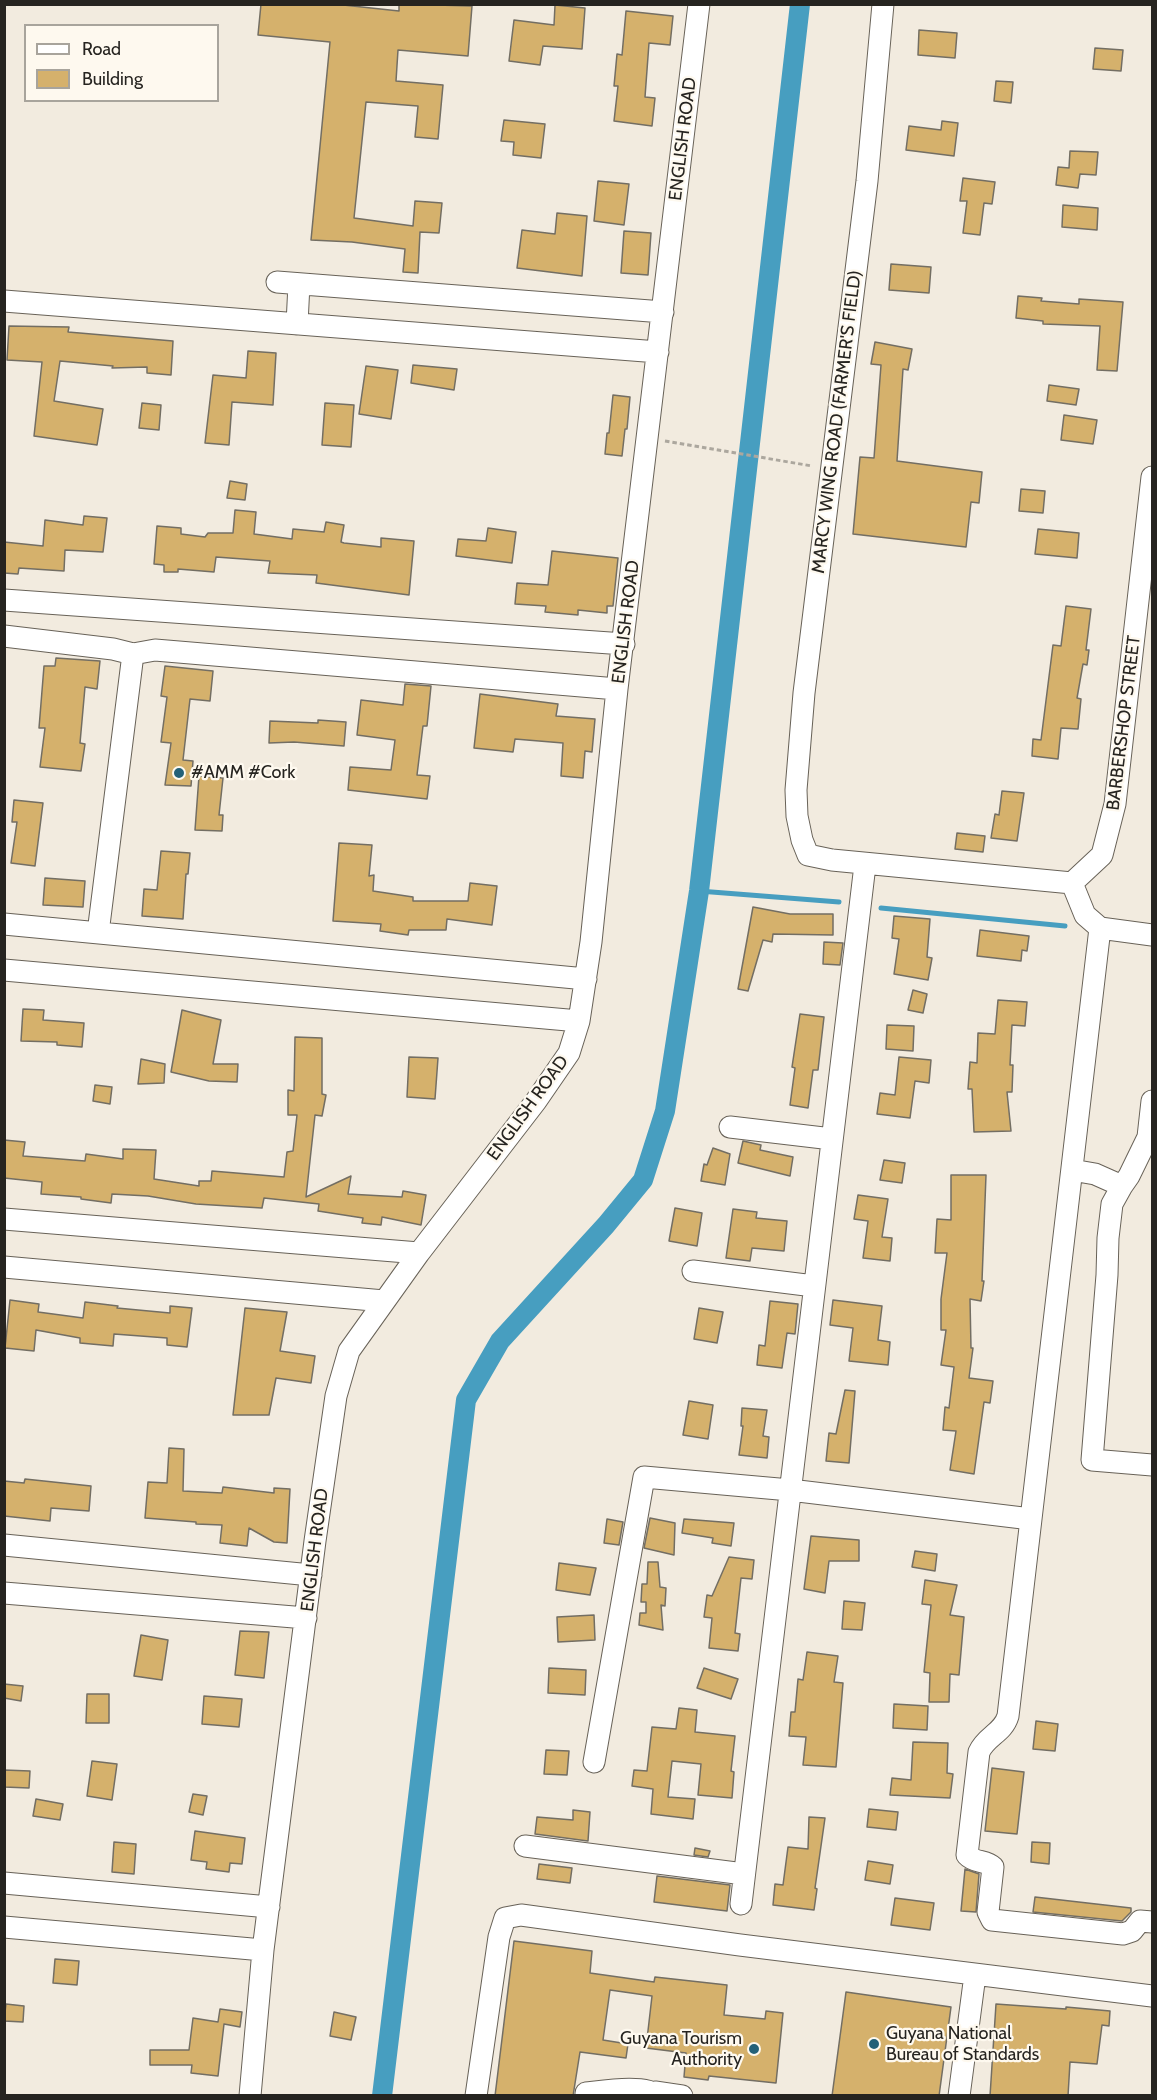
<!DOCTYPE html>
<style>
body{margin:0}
#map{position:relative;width:1157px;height:2100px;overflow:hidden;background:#f2ebdf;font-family:Cabin,sans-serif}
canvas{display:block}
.frame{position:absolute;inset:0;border:6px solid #262420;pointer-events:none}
.legend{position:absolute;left:24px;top:24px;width:195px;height:78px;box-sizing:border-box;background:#fef9ef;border:2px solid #a8a49c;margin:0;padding:8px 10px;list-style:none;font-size:18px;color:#262420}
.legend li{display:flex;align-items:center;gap:12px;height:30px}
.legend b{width:30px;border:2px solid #a8a49c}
</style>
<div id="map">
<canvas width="1157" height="2100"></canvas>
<div class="frame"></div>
<ul class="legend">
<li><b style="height:8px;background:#fff"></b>Road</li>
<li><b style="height:16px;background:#d5b16c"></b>Building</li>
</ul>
</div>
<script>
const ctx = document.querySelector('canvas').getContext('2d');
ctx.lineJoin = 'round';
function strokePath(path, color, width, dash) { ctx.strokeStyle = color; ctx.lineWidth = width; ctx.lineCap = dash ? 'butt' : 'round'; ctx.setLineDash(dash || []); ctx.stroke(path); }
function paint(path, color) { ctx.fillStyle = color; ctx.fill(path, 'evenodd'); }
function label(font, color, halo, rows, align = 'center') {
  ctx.font = font + ' Cabin,sans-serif'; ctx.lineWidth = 4.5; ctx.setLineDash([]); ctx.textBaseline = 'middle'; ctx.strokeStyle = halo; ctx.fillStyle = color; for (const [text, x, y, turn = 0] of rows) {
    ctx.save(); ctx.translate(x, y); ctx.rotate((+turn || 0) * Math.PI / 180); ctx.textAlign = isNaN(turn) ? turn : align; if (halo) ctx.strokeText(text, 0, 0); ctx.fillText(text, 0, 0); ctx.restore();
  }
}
const stream = new Path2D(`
 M699,891L839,902
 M881,908L1065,926`);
const canal = new Path2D(`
 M382,2096L466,1400L500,1341L606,1225L643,1180L665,1111L699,891L800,4`);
const building = new Path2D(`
 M261,4H334L399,11V4L472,6L468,56L398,50L396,81L443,85L438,139L415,137L418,106L366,102L354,218L413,226L415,201L442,203L439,233L420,232L418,273L403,272L405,249L352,242L311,240L330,42L258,35Z
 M555,5L585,8L582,49L543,46L540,65L509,61L514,20L554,25Z
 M626,11L673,16L670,45L649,43L645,97L655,98L652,126L614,121L618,86H614L617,54L622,55Z
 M919,30L957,33L955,58L918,55Z
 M1095,48L1123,50L1121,71L1093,69Z
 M996,81L1013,82L1011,103L994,101Z
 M504,120L545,124L541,158L513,155L514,142L501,141Z
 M942,121L958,123L954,156L906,150L909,126L941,130Z
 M1070,151L1098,152L1096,175L1080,174L1078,188L1056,185L1058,167L1069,168Z
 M963,178L995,182L992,204L984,203L980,235L963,233L967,201H960Z
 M598,181L629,184L624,225L594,221Z
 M1063,205L1098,208L1097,230L1062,227Z
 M557,213L587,216L582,276L517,268L522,230L555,234Z
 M624,231L651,233L648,275L621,273Z
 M891,264L931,267L929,293L889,290Z
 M1018,296L1042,298L1041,301L1079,304V299L1123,302L1117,371L1097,370L1100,326L1043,324V321L1016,318Z
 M9,326L69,327L68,332L173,341L171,375L147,373V367L112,368L113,366L60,361L54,401L103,409L97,445L34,436L42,362L7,360Z
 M875,342L912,349L908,370L903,369L897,461L982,472L979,503L971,502L966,547L853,534L860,457L874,458L881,365L871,364Z
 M248,351L276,353L273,405L232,402L229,445L205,443L213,375L246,378Z
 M413,365L457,369L454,390L411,383Z
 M366,366L398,370L391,419L359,414Z
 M1049,385L1079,389L1076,405L1047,401Z
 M613,395L630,397L627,429H625L622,456L605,454L607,433H609Z
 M142,403L161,405L159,430L139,428Z
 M325,403L354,405L351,447L322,445Z
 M1064,415L1097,420L1093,444L1061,440Z
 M230,481L247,484L245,500L227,498Z
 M1021,489L1045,491L1043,513L1019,511Z
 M235,510L256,512L254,534L292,539L293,529L324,532L326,522L344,525L341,542L344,543L381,547V538L414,541L409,595L316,583L317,575L268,573L270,561L216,557L214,572L178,569V572H164V565L154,564L157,526L181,528V534L205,537L208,533H233Z
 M84,516L107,518L103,552L65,550L64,571L19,568L18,574L4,573V542L43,546L45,520L83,525Z
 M488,528L516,532L512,563L456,556L458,539L486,541Z
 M1038,529L1079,533L1077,558L1035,554Z
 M552,551L618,558L613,606H607V613L578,610V615L545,612L546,606L515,604L517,583L548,585Z
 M1066,606L1091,609L1086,650H1089L1087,665L1083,664L1077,698L1081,699L1078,729L1061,728L1058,759L1032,756L1033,739L1041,740L1053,645L1061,646Z
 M56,658L100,661L97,689L85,687L80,743L85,744L81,771L40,767L45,728H39L44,666H55Z
 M165,666L213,671L210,701L190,699L183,760L193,761L191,786L165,785L171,743L161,742L167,697L161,696Z
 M405,684L431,686L427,726H423L417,775L430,776L427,799L348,790L350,767L391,770L395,740L357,735L361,700L403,705Z
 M480,694L558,704L556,716L595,719L592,752L585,751L583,778L561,776L563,743L515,739L513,752L474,748Z
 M318,720L346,722L344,746L294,742L269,743L270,721L318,723Z
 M199,776L223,778L219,815H223L222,831L195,830Z
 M1002,791L1024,793L1017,841L991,838L995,814L999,815Z
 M14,800L43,803L35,866L11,863L17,822H12Z
 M957,833L985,836L983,852L955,849Z
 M339,843L372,845L369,876L374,875L373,891L413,897V901H468L470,883L497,886L492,925L447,919L446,930H409L408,935L380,931L381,924L333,921Z
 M161,851L190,853L188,874H186L183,919L142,916L144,889L157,890Z
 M45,878L85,881L83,907L43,905Z
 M753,907L790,914H833V935L773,934L772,942L763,940L748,991L738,989Z
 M894,916L930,919L927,957L932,958L928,980L894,974L899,939L892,938Z
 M980,930L1029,936L1027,951L1022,950L1021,961L977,956Z
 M824,942L843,943L840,965L823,964Z
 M913,990L927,994L923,1013L908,1010Z
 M998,1000L1027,1002L1025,1026L1012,1025L1010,1065H1013L1012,1092H1007L1011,1131L974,1132L972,1089H968L970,1062L977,1063L978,1033L995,1034Z
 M23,1009L44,1010L43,1020L84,1023L82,1047L57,1045V1042L21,1041Z
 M182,1010L221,1020L213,1064H238L237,1082L209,1081L171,1072Z
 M800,1014L824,1017L818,1070H813L808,1108L790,1105L795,1068L792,1067Z
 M887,1025L914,1026L913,1051L886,1049Z
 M295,1037L322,1038V1094L326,1095L322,1116L315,1115L306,1197L351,1176L348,1194L402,1197L403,1191L426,1195L421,1225L382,1217L381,1225L362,1223L363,1218L318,1211L319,1204L264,1198L262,1208L196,1204L148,1196L112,1194L111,1203L81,1199V1197L41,1194L42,1182L4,1178V1140L25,1142L23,1156L85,1161L86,1154L123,1159V1149L156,1150L154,1179L199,1186V1181H211L212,1171L284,1177L287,1152L293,1151L297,1115H288V1090L294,1091Z
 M409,1057L438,1058L435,1099L407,1097Z
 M899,1057L931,1060L929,1083L915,1081L910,1118L877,1114L880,1093L895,1095Z
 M141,1059L165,1064L164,1083L138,1084Z
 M95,1085L112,1087L110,1104L93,1101Z
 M743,1141L761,1145L760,1150L793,1157L790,1176L738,1163Z
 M713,1148L730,1154L725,1185L701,1181L704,1164L707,1165Z
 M884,1160L905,1163L902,1183L880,1180Z
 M951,1175H986L982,1281H984L981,1301L970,1299L971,1348H973L969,1378L993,1381L990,1403L984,1402L974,1474L950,1470L956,1431L943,1430L945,1407L949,1408L954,1367L941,1365L946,1330H941V1299L947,1253H935L937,1219L951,1220Z
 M858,1195L888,1199L882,1237L892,1238L890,1261L863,1258L868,1221L854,1219Z
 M675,1208L702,1213L697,1246L669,1241Z
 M733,1209L757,1212L756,1218L787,1221L784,1251L752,1248L750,1261L726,1258Z
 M10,1300L39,1304L38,1312L83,1318L85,1302L118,1306L117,1308L170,1313V1306L192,1308L187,1347L167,1345V1338L114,1334L113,1346L80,1343V1338L36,1330L34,1351L5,1348Z
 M833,1300L882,1306L878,1340L890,1342L888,1365L849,1361L853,1328L830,1325Z
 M770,1301L798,1304L795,1334L787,1333L782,1368L757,1365L759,1345L765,1346Z
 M245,1308L287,1312L280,1351L315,1356L311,1383L276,1378L269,1415H233Z
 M699,1308L723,1312L717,1343L694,1339Z
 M845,1390L855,1391L849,1463L826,1461L829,1433L836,1434Z
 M689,1401L713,1405L708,1439L683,1435Z
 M742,1408L767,1410L763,1436L769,1437L767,1458L739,1455L743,1426H741Z
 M169,1448L184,1449L183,1491L222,1493L223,1487L274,1493V1488L290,1489L287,1543L274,1542L249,1528L247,1546L220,1543L222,1525L196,1524V1522L145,1518L148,1482L167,1483Z
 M25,1479L91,1486L89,1511L51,1508L50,1521L4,1516V1481L24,1483Z
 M650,1518L675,1523L674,1555L644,1548Z
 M607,1519L623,1522L619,1545L604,1543Z
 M684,1519L734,1523L731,1546L712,1543L713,1538L682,1533Z
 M811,1536L859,1540V1561H829L825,1593L804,1589Z
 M915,1551L937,1554L935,1571L912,1567Z
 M729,1557L754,1560L752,1579L741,1578L735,1633L740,1634L738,1651L709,1648L712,1618L704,1617L707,1595L712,1596Z
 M648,1562H658L660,1587L666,1588L665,1606L661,1605L663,1630L639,1625L640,1613H646V1602H641L642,1584H647Z
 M559,1563L596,1568L590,1595L556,1590Z
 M925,1580L957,1585L950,1615L964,1617L959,1675L950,1674L949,1702H929L930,1673L924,1672L931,1605L922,1604Z
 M844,1601L865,1603L862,1630L842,1629Z
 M594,1615L595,1640L558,1642L557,1617Z
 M240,1631L269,1632L264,1678L235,1675Z
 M141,1635L168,1640L162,1680L134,1676Z
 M807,1652L838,1656L834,1682L843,1683L836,1767L803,1765L806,1737L789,1736L791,1712H795L798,1679L803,1680Z
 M549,1668L586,1670L585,1695L548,1693Z
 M704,1668L738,1679L731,1699L697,1688Z
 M4,1684L23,1686L21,1701L4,1698Z
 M87,1694H109V1723H86Z
 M204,1696L242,1699L239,1727L202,1724Z
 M894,1704L928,1706L927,1730L893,1728Z
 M679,1708L697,1710L695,1732L735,1736L731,1771L734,1772L732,1798L698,1795L701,1764L672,1761L668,1797L695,1799L693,1819L651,1814L653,1789L632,1786L634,1770L647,1771L652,1727L676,1729Z
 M1036,1721L1058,1724L1055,1751L1033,1749Z
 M913,1742L948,1743L947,1773L953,1774L950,1798L890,1795L892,1778L911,1780Z
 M546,1750L569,1751L567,1775L544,1774Z
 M92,1761L117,1764L112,1800L87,1796Z
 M992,1768L1024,1772L1017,1834L985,1831Z
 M4,1770L30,1771L29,1788L4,1787Z
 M193,1794L207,1796L203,1815L189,1812Z
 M36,1799L63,1804L60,1820L33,1816Z
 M869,1809L898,1812L896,1830L867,1827Z
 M573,1810L590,1812L588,1841L535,1834L537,1817L573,1820Z
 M809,1817L825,1818L815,1888L817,1889L814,1910L773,1905L775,1884L783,1885L788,1847L808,1849Z
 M195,1831L245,1838L242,1864L230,1863L229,1872L206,1869L207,1862L191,1860Z
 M114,1842L136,1844L134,1874L112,1872Z
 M1032,1842L1050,1843L1049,1864L1031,1862Z
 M695,1848L710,1851L708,1857L694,1855Z
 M868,1861L893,1865L890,1884L865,1880Z
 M539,1864L572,1868L570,1883L537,1879Z
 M965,1869L979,1874L976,1912L961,1911Z
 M657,1876L730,1885L727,1911L654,1902Z
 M1035,1897L1131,1908V1912L1122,1921L1033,1912Z
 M895,1898L934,1903L930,1930L891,1925Z
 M514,1941L592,1951L590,1973L654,1982L655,1977L727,1985L724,2015L765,2019L766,2011L783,2013L776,2083L709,2076L708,2080L684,2077L686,2053L646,2048L652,1996L610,1990L603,2040L628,2044L626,2058L580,2052L573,2096H495Z
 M55,1959L79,1961L77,1985L53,1983Z
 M846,1992L951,2007L939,2096H832Z
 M6,2004L24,2006L23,2022L4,2021Z
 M996,2004L1066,2009V2007L1110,2011L1109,2026L1102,2025L1097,2064L1070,2062L1068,2096H990Z
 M220,2009L242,2012L240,2027L224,2024L218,2076L191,2073L192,2065H150V2050H189L193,2018L218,2022Z
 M334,2012L356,2017L351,2040L330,2036Z`);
const path = new Path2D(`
 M665,441L812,466`);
const minor = new Path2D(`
 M883,4L867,181L804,693L796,790L797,816L802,840L808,855L832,860L1072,883
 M277,282L663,312
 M4,301L658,352
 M297,324L299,284
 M4,600L624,644
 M4,636L113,649L133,654L155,650L617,689
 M1072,883L1102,855L1115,804L1152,477
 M1072,883L1085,915L1100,928L1152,935
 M4,924L586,979
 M1100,928L1008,1716C1003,1733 986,1736 979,1752L967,1855C974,1863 986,1860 993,1867L988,1912L992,1920L1123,1934L1132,1931L1140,1921L1152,1922
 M98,933L133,654
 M4,970L579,1021
 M1152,1101L1148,1137L1129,1176L1122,1186L1112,1204L1108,1238L1107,1275L1092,1460L1152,1465
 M730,1127L832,1139
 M1072,1170L1095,1174L1122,1186
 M4,1219L419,1253
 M4,1267L384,1301
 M693,1271L814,1286
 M4,1545L311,1575
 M4,1593L306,1618
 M594,1762L644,1477L790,1490L1031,1519
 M525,1846L744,1874
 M4,1883L269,1907
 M741,1904L865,865
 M4,1927L263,1950
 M655,2092L682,2096
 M250,2096L263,1950L315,1541L336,1396L349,1351L419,1253L536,1101L569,1053L579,1021L591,942L617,689L699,4
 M476,2096L499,1937L505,1918L521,1915L740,1945L1152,1996
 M586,2096V2093C604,2091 645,2084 659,2096
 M959,2096L975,1975`);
const markers = [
 [179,773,6,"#246178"],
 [874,2044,6,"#246178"],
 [754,2049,6,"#246178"]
];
const streetNames = [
 ["ENGLISH ROAD",683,139,-83],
 ["MARCY WING ROAD (FARMER'S FIELD)",837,422,-83],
 ["ENGLISH ROAD",626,622,-83],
 ["BARBERSHOP STREET",1124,723,-83],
 ["ENGLISH ROAD",528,1108,-54],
 ["ENGLISH ROAD",315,1550,-83]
];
const poiNames = [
 ["#AMM #Cork",191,773],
 ["Guyana National",886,2034],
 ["Bureau of Standards",886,2055],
 ["Guyana Tourism",742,2039,"right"],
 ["Authority",742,2060,"right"]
];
strokePath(stream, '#479ec0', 5);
strokePath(canal, '#479ec0', 20);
paint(building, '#d5b16c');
strokePath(building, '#736e63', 1.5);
strokePath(minor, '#686258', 23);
strokePath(path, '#aca79e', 3, [4.5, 3]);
strokePath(minor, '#fff', 21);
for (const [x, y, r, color] of markers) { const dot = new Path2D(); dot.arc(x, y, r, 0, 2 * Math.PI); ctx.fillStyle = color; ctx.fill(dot); strokePath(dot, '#fef9ef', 2); }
label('18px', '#262420', '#fef9ef', streetNames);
label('18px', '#262420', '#fef9ef', poiNames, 'left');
</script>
